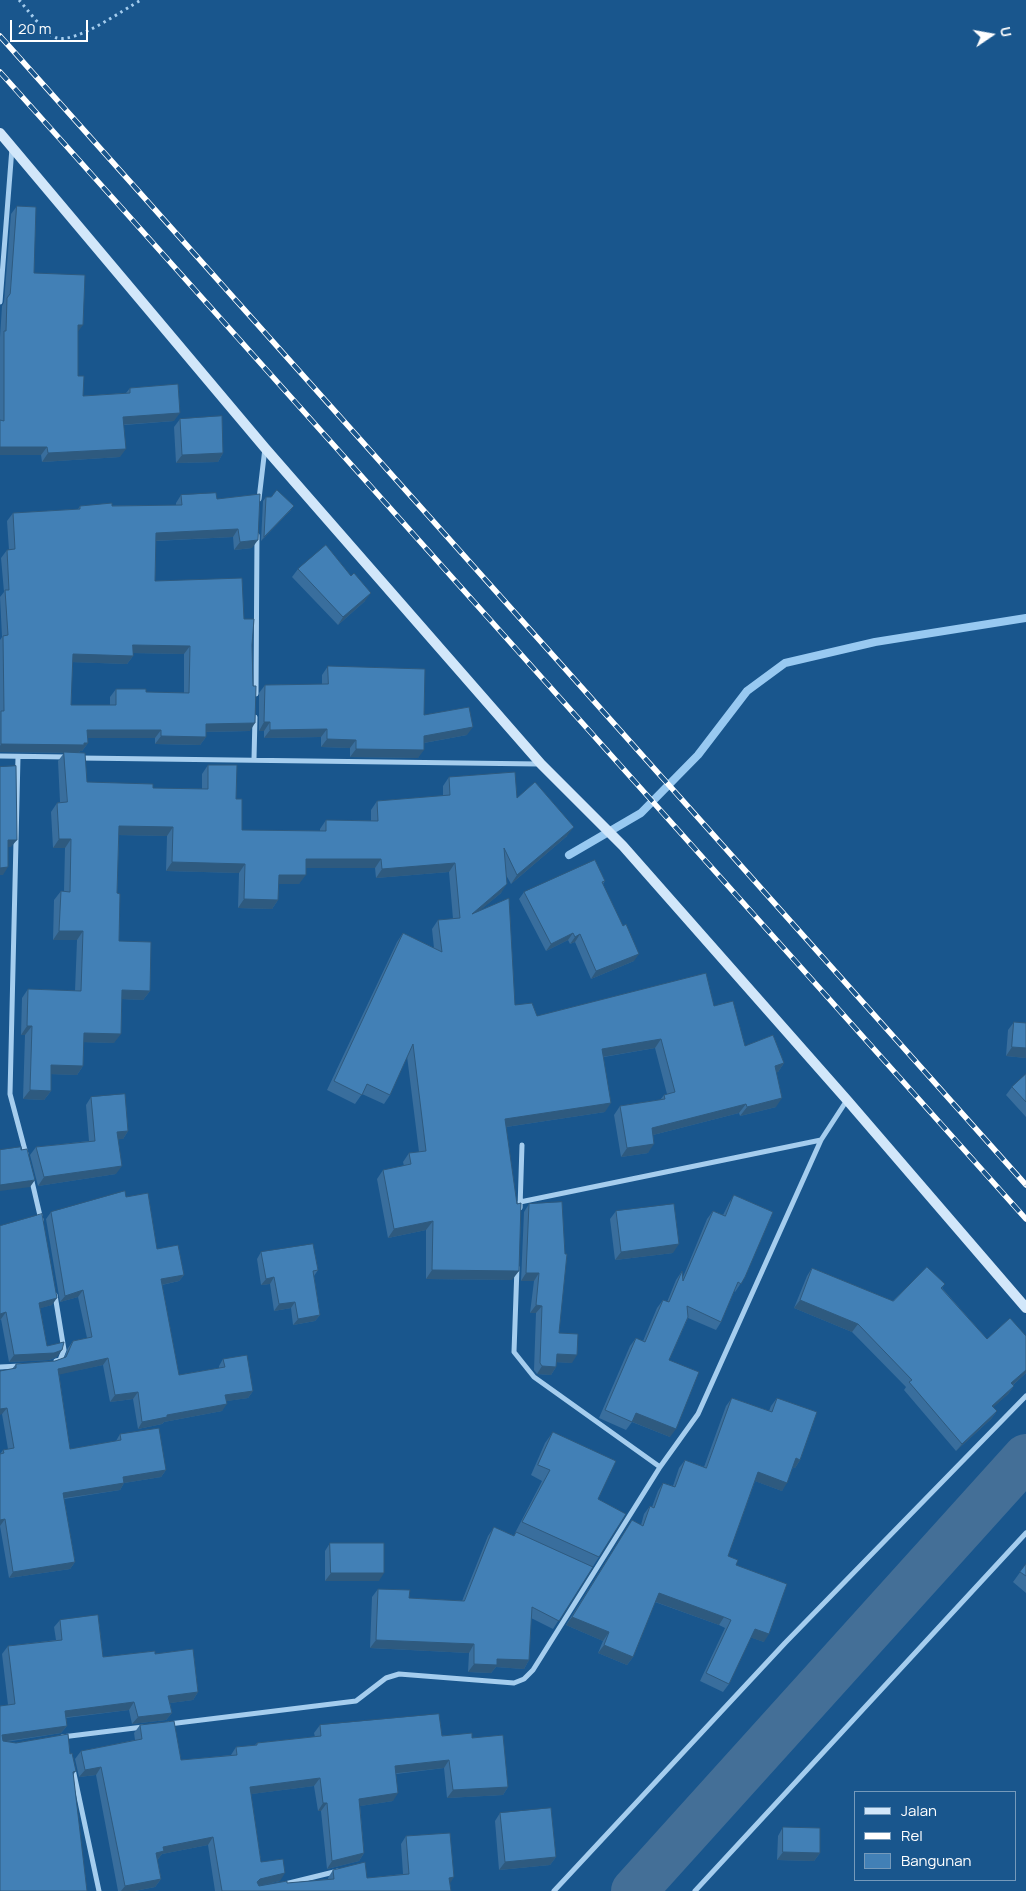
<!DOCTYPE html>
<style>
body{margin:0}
#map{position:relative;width:1026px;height:1891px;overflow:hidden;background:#19568d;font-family:Manrope,sans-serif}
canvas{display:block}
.legend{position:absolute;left:854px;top:1791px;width:162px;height:90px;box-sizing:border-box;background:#19568d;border:1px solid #759abb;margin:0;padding:6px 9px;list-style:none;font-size:15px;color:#fff}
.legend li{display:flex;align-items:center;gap:10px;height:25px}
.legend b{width:25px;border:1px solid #759abb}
.north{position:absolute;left:966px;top:10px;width:50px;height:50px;-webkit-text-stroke:4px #19568d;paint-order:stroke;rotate:78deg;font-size:14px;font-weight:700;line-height:20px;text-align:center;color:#fff}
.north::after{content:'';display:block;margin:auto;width:18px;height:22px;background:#fff;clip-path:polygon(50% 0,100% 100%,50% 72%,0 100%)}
.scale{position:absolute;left:10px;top:20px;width:78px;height:22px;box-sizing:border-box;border:2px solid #fff;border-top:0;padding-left:6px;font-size:15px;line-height:18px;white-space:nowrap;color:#fff;-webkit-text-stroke:4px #19568d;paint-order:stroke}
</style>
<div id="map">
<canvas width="1026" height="1891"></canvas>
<ul class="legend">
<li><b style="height:6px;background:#d2e7fa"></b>Jalan</li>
<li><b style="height:6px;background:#fff"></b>Rel</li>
<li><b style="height:14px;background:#4280b6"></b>Bangunan</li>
</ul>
<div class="north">U</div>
<div class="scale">20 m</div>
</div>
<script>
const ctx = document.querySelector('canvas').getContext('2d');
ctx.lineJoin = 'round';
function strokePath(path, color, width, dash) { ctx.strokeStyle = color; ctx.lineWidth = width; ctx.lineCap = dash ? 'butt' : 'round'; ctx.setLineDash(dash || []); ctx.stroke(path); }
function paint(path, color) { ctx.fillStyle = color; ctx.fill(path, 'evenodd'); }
const stream = new Path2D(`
 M569,855L641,813L698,755L747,691L785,663L875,642L1026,618`);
const river = new Path2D(`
 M634,1891L1026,1457`);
const path = new Path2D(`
 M19,0C27,9 46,35 57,38C77,43 123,10 141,0`);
const street = new Path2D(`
 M0,302L12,148
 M259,499L265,448
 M256,694L257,535
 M0,756L67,757
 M18,757L10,1094L26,1154
 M80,758L539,764
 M254,759L255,717
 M31,1177L41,1220
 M520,1202L821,1140
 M520,1208L522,1145
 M517,1267L514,1352L534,1377L660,1467
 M55,1295L64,1350L60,1360L56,1361
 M0,1367L21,1366
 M169,1724L356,1701L386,1678L399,1674L514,1683L524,1679L533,1670L660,1467L698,1414L821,1140L847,1100
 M62,1737L143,1727
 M73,1769L99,1891
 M285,1884L338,1871
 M554,1891L785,1643L1026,1396
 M695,1891L1026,1533`);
const secondary = new Path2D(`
 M0,133L265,448L541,764L623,846L847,1100L1026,1308`);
const rail = new Path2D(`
 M0,36L1026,1185
 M0,72L1026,1219`);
const wall = new Path2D(`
 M17,206L34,273L78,333V376L83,396L126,393L130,388L174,421L124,425L120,457L42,462L41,455H0V337L2,306L4,302L11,214Z
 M180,419L223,453L218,462L176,463L174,427Z
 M181,495L217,499L252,548L234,550L233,537L156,541L155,581L244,619L252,645L250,731L206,732V737L200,745L155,744V738H88V743L82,751H80L79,752L87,782L153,788L202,789V774L208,765L236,799L242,830L320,831V829L326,820L371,821V810L377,801L443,796V786L449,777L517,798L567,836L511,884L506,875L501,893L480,910L515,1005L537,1016L714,1006L745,1046L784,1063L778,1072H776V1107L740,1116L739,1113L653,1135L648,1153L621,1157L614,1115L620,1106L660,1100L664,1095L667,1094L655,1048L604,1057L605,1112L506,1127L512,1280L426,1279V1230L388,1238L377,1179L383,1170L404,1166L403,1162L409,1153L419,1152L407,1056L390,1095L384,1104L362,1094L355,1104L327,1090L397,942L403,933L434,948L432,929L438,920L453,919L449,872L376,878L375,868H306L299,884H278V900L272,909L238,908L239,873L166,871L167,836L119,835L117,893L119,941L150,991L143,1000L122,999L114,1043L83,1042V1066L77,1075L51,1074V1091L44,1100L23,1099L25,1035H21L22,998L28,989L75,991L77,940H53L54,900L61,891H64L65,848H53L51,812L57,803L60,802L58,761L64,753L0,752V640L2,637L0,597L4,592L1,558L7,550H9L7,521L13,513L78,509L80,506L176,505V503ZM133,653L184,654V693L146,692L116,689L110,697V705H71L72,662L127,664L133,656Z
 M266,497L291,510L261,541L263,501Z
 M298,569L365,601L338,625L292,577Z
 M328,666L424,715L467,735L424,743L418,758L350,757V748L321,747V737L264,738V731H259V693L265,685L322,684V675Z
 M605,881L603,884L634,961L591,979L575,942L570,944L568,940L546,951L519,899L524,892Z
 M1014,1022L1026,1058L1006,1056L1008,1030Z
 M1026,1074V1117L1006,1095L1012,1087Z
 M91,1097L128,1131L123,1139H118L116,1174L38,1186L30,1155L36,1147L89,1141L86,1105Z
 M734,1195L745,1277L735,1292L734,1291L721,1322L716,1330L688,1318L669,1360L670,1437L632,1422L626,1430L599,1418L630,1346L636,1338L643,1341L657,1308L663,1300L667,1302L676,1280L682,1271L683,1277L707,1219L713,1211L723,1215L729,1203Z
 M126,1197L157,1249L184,1275L179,1281L162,1285L179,1375L219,1368V1366L223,1359L253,1391L248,1398L226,1401L222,1411L164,1422L162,1424L138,1429L133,1399L110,1402L103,1365L59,1374L70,1449L116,1441L120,1434L166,1470L161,1477L124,1483L120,1490L64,1499L75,1562L70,1569L9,1578L0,1526V1454L3,1450L8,1449L2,1414L12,1369L16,1364L55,1361L64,1358L68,1348L73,1341L87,1338L78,1297L60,1302L46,1219L51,1212Z
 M529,1204L559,1333L572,1363L556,1362V1367L551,1375L537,1374L534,1370L536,1313H530L534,1281H521L524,1212Z
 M616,1211L673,1253L615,1260L610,1219Z
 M0,1226L52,1305L40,1308L47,1346L57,1357L49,1360L9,1362L1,1319L0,1320Z
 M261,1252L318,1270L314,1276L320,1315L315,1321L293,1325L291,1308L274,1311L270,1284L261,1285L257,1259Z
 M812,1268L893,1301L945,1284L942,1288L987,1339L1026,1336V1373L1013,1385L1014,1386L1008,1394L993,1407L997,1411L991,1419L956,1451L904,1390L906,1387L852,1332L794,1308L807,1276Z
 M732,1398L769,1411L771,1406L777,1398L800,1460L795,1468L793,1467L782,1491L755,1481L728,1556L736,1565L764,1642L750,1637L729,1684L723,1692L700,1681L725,1628L719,1625L655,1602L633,1657L627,1665L598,1653L603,1641L566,1625L632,1520L641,1525L644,1514L650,1506L652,1507L658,1491L663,1483L673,1486L679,1468L685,1460L704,1467L726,1406Z
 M553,1432L598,1499L599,1557L553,1629L531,1618L529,1660L524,1669L496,1667L491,1673L468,1672L469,1653L370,1648L372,1597L378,1589L409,1598L462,1601L488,1536L494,1527L514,1536L516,1533H515L542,1481L531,1475L545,1443Z
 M330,1543L379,1581H325V1551Z
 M1026,1564V1593L1013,1582Z
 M98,1615L103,1657L155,1651V1654L193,1649L198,1692L193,1700L170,1703L172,1713L166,1720L132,1724L129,1710L66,1718L67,1726L61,1733L6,1742L16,1743L68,1734L70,1754L72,1753L76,1771L73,1775L87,1891H0V1706L8,1705L2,1654L8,1646L56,1640L54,1627L60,1620Z
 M140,1725L181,1760L231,1755L236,1747L255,1745L257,1743L315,1737L314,1733L320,1725L472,1738L508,1787L503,1795L447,1798L444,1768L396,1774L393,1801L360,1806L364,1853L359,1861L327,1869L321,1811H318L314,1786L251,1794L261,1862L280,1881L259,1886L328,1879V1878L333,1870L367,1878L403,1874L401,1844L406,1836L450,1884L451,1891H215L208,1845L162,1854L158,1859H157L161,1879L155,1887L135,1891H118L96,1775L79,1777L75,1759L81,1751L135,1740L134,1733Z
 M500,1813L556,1857L550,1865L499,1870L495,1821Z
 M783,1827L820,1853L814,1861L777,1860L778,1836Z`);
const shadedWall = new Path2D(`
 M78,325H83L77,333Z
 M180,413L174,421L118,425L123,417Z
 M0,447H47L41,455H0Z
 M126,449L120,457L42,462L48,453Z
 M223,453L218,462L176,463L182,455Z
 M294,506L291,510L261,541L264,537Z
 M238,529L233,537L150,541L156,533Z
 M258,540L252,548L234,550L240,542Z
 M371,593L365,601L338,625L343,617Z
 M133,645L190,646L184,654L128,653Z
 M73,654L133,656L127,664L67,662Z
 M264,722H270L264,731H259Z
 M255,723L250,731L200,732L206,724Z
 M473,727L467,735L418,744L424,736Z
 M327,729L321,737L264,738L270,730Z
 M87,730H161L155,738H82Z
 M161,736L206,737L200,745L155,744Z
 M327,739L356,740L350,748L321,747Z
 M88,743L82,751H80L78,753L0,752V746L1,744Z
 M356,749L424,750L418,758L350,757Z
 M119,826L173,827L167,836L113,835Z
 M574,827L567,836L511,884L517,875Z
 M59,839H71L65,848H53Z
 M8,840H17L11,847H3Z
 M306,859H381L375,868H300Z
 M172,862L245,864L239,873L166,871Z
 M455,863L449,872L376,878L382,869Z
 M8,867L3,875H0V868Z
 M279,875H306L299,884H273Z
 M507,884L501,893L465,923L472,914Z
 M244,899L278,900L272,909L238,908Z
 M59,931H83L77,940H53Z
 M573,933L568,940L546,951L551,944Z
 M580,934L575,942L570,944L575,937Z
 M639,954L634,961L591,979L596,971Z
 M122,990L150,991L143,1000L116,999Z
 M27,1026H32L25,1035H21Z
 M84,1033L121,1034L114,1043L77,1042Z
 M661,1039L655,1048L596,1058L602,1049Z
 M1012,1047L1026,1048V1058L1006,1056Z
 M784,1063L778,1072L768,1075L775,1066Z
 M51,1065L83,1066L77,1075L45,1074Z
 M30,1090L51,1091L44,1100L23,1099Z
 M782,1098L776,1107L740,1116L747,1107Z
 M611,1103L605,1112L499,1128L505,1119Z
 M746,1104L739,1113L645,1137L652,1128Z
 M128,1131L123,1139L111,1140L117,1132Z
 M654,1144L648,1153L621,1157L627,1148Z
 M122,1166L116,1174L38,1186L44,1177Z
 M35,1180L30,1187L0,1191V1185Z
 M433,1221L426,1230L388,1238L394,1229Z
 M679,1244L673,1253L615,1260L621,1252Z
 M432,1270L519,1271L512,1280L426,1279Z
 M526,1273H539L534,1281H521Z
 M184,1275L179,1281L156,1286L161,1279Z
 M274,1277L270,1284L261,1285L266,1279Z
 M83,1290L78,1297L60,1302L65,1296Z
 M57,1298L52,1305L34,1310L39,1303Z
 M800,1300L858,1324L852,1332L794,1308Z
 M295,1302L291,1308L274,1311L279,1304Z
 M536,1305L542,1306L536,1313H530Z
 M6,1312L1,1319L0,1320V1314Z
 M320,1315L315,1321L293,1325L298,1319Z
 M62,1350L57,1357L49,1360L9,1362L14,1355Z
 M557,1354L577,1355L572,1363L552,1362Z
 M108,1358L103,1365L53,1376L58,1369Z
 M542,1366L556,1367L551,1375L537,1374Z
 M1026,1370V1373L1006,1391L1011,1383Z
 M1014,1386L1008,1394L986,1414L992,1406Z
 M253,1391L248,1398L221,1402L225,1395Z
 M138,1392L133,1399L110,1402L115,1395Z
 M227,1404L222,1411L164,1422L162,1424L138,1429L142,1422L167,1415Z
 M7,1408L2,1414L0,1415V1409Z
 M997,1411L991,1419L956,1451L962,1444Z
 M636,1413L676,1429L670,1437L630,1421Z
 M796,1458L800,1460L795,1468L790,1466Z
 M166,1470L161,1477L124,1483L120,1490L58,1499L63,1493L123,1477Z
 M758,1472L787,1483L782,1491L752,1480Z
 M5,1519L0,1526V1520Z
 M75,1562L70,1569L9,1578L13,1572Z
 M331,1573H384L379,1581H325Z
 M659,1593L724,1617L719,1625L653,1601Z
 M572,1617L609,1632L603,1641L566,1625Z
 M755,1629L769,1634L764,1642L749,1637Z
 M376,1640L474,1644L469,1653L370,1648Z
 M604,1645L633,1657L627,1665L598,1653Z
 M497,1659L529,1660L524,1669L496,1667L491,1673L468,1672L474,1664Z
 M198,1692L193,1700L163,1704L168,1696Z
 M134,1702L129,1710L60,1718L65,1711Z
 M172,1713L166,1720L132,1724L138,1717Z
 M67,1726L61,1733L0,1742L2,1735Z
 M449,1760L444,1768L389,1774L395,1766Z
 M101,1767L96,1775L79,1777L85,1770Z
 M320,1778L314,1786L244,1795L250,1787Z
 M508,1787L503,1795L447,1798L453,1790Z
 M398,1793L393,1801L354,1807L359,1799Z
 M323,1803H327L321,1811H318Z
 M213,1837L208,1845L162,1854L158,1859L150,1861L156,1853L163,1847Z
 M783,1852L820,1853L814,1861L777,1860Z
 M364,1853L359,1861L327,1869L332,1861Z
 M556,1857L550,1865L499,1870L505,1862Z
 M285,1873L280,1881L254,1887L260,1879Z
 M454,1877L449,1885V1878Z
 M161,1879L155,1887L135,1891H121L125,1886Z`);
const building = new Path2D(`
 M17,206L36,207L34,273L85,275L83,325H78V376H84L83,396L130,393V388L178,384L180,413L123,417L126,449L48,453L47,447H0V420L4,421V331H6L7,298L10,294Z
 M222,416L223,453L182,455L180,419Z
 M277,490L294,506L264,537L266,497H271Z
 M216,493L217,499L260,494L258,540L240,542L238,529L156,533L155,581L242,578L244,619H254L252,645L253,686H256L255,723L206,724V737L161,736V730H87L88,743H84V745L1,744V711H4L3,636L8,635L5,590H9L7,550L15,549L13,513L80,509V506L112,503V506L182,505L181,495ZM133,645L190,646L189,693L146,692V689H116V705H71L73,654L133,656Z
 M326,545L351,576L354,573L371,593L343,617L298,569Z
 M328,666L425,669L424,715L469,707L473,727L424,736V750L356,749V740L327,739V729L270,730V722H264L265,685L328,684Z
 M64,752L85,753L87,782L153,784V788L208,789V765H237L236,799H242V830L326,831V820L378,821L377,801L450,795L449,777L515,772L517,798L535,782L574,827L517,875L504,848L507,884L472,914L509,898L515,1005L532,1003L537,1016L706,973L714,1006L733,1001L745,1046L773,1035L784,1063L775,1066L782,1098L747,1107L746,1104L652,1128L654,1144L627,1148L620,1106L665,1099L664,1095L675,1092L661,1039L602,1049L611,1103L505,1119L517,1204L521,1203L519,1271L432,1270L433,1221L394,1229L383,1170L411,1164L409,1153L426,1151L413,1044L390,1095L367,1084L362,1095L334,1081L403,933L442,952L438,920L460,918L455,863L382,869L381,859H306V875H279L278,900L244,899L245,864L172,862L173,827L119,826L117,893L120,894L119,941L151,942L150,991L122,990L121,1034L84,1033L83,1066L51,1065V1091L30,1090L32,1026H27L28,989L81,991L83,931H59L61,891L70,892L71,839H59L57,803L67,802Z
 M16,766L17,840H8V867L0,868V767Z
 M595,860L605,881L602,882L623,926L626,924L639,954L596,971L580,934L575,937L573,933L551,944L524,892Z
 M1014,1022L1026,1023V1048L1012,1047Z
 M1026,1074V1102L1012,1087Z
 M125,1094L128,1131L117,1132L122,1166L44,1177L36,1147L95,1141L91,1097Z
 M21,1147V1150L27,1149L35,1180L0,1185V1150Z
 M125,1191L126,1197L148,1193L157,1249L178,1245L184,1275L161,1279L179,1375L225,1367L223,1359L247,1355L253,1391L225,1395L227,1404L167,1415V1417L142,1422L138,1392L115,1395L108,1358L58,1369L70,1449L121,1440L120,1434L159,1428L166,1470L123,1477L124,1483L63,1493L75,1562L13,1572L5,1519L0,1520V1454L4,1453L3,1450L14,1448L7,1408L0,1409V1371L16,1368V1364L55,1361L66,1357L73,1341L92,1337L83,1290L65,1296L51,1212Z
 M734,1195L773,1212L745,1277L741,1284L738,1282L721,1322L687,1306L688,1317L669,1360L699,1372L676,1429L636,1413L632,1422L605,1410L636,1338L645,1342L663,1300L669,1302L682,1271L683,1281L713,1211L725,1216Z
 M562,1202L565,1254H567L559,1333L578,1334L577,1355L557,1354L556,1367L542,1366L540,1363L542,1306L536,1305L539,1273H526L529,1204Z
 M674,1204L679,1244L621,1252L616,1211Z
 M42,1214L57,1298L39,1303L47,1346L64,1342L62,1350L54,1353L14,1355L6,1312L0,1314V1226Z
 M313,1244L318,1270L313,1271L320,1315L298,1319L295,1302L279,1304L274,1277L266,1279L261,1252Z
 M927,1267L945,1284L941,1288L987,1339L1010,1318L1026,1336V1370L1011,1383L1014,1386L992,1406L997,1411L962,1444L909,1382L912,1380L858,1324L800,1300L812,1268L893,1301Z
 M732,1398L772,1412L777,1398L817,1412L800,1460L796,1458L787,1483L758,1472L728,1556L738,1560L736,1565L787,1584L769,1634L755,1629L729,1684L706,1673L731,1620L724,1617L659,1593L633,1657L604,1645L609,1632L572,1617L632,1520L643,1526L650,1506L654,1508L663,1483L675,1487L685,1460L706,1468Z
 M553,1432L616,1461L598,1499L626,1514L599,1557L522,1522L550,1470L538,1465Z
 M494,1527L514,1536L516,1532L593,1567L559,1621L532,1607L529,1660L497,1659V1665L474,1664V1644L376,1640L378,1589L410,1590L409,1598L464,1601Z
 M330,1543H384V1573H331Z
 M1026,1564V1576L1020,1572Z
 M98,1615L103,1657L155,1651V1654L193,1649L198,1692L168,1696L172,1713L138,1717L134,1702L65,1711L67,1726L2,1735L3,1741L16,1743L68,1734L70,1754L72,1753L76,1771L73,1772L87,1891H0V1706L15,1704L8,1646L62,1640L60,1620Z
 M439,1714L442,1736L472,1733V1738L503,1735L508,1787L453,1790L449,1760L395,1766L398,1793L359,1799L364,1853L332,1861L327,1803H323L320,1778L250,1787L261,1862L283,1859L285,1873L260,1879L257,1882L259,1886L287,1881V1883L334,1879L333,1870L365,1862L367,1878L409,1874L406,1836L450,1833L454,1877L449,1878L451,1891H222L213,1837L163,1847L164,1851L156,1853L161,1879L125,1886L101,1767L85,1770L81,1751L142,1739L140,1725L174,1721L181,1760L237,1755L236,1747L257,1745V1743L321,1736L320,1725Z
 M551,1808L556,1857L505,1862L500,1813Z
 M783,1827L820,1828V1853L783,1852Z`);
strokePath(stream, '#98c9f1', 8);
strokePath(river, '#446f97', 46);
strokePath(path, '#a5cdee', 3, [2.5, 4]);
strokePath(street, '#a5cdee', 5);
strokePath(secondary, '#d2e7fa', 10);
strokePath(rail, '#fff', 5.5);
strokePath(rail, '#19568d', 4, [11]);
paint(wall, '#396e9d');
paint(shadedWall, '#2e5a7f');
paint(building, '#4280b6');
strokePath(building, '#2e5a7f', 1);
</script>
